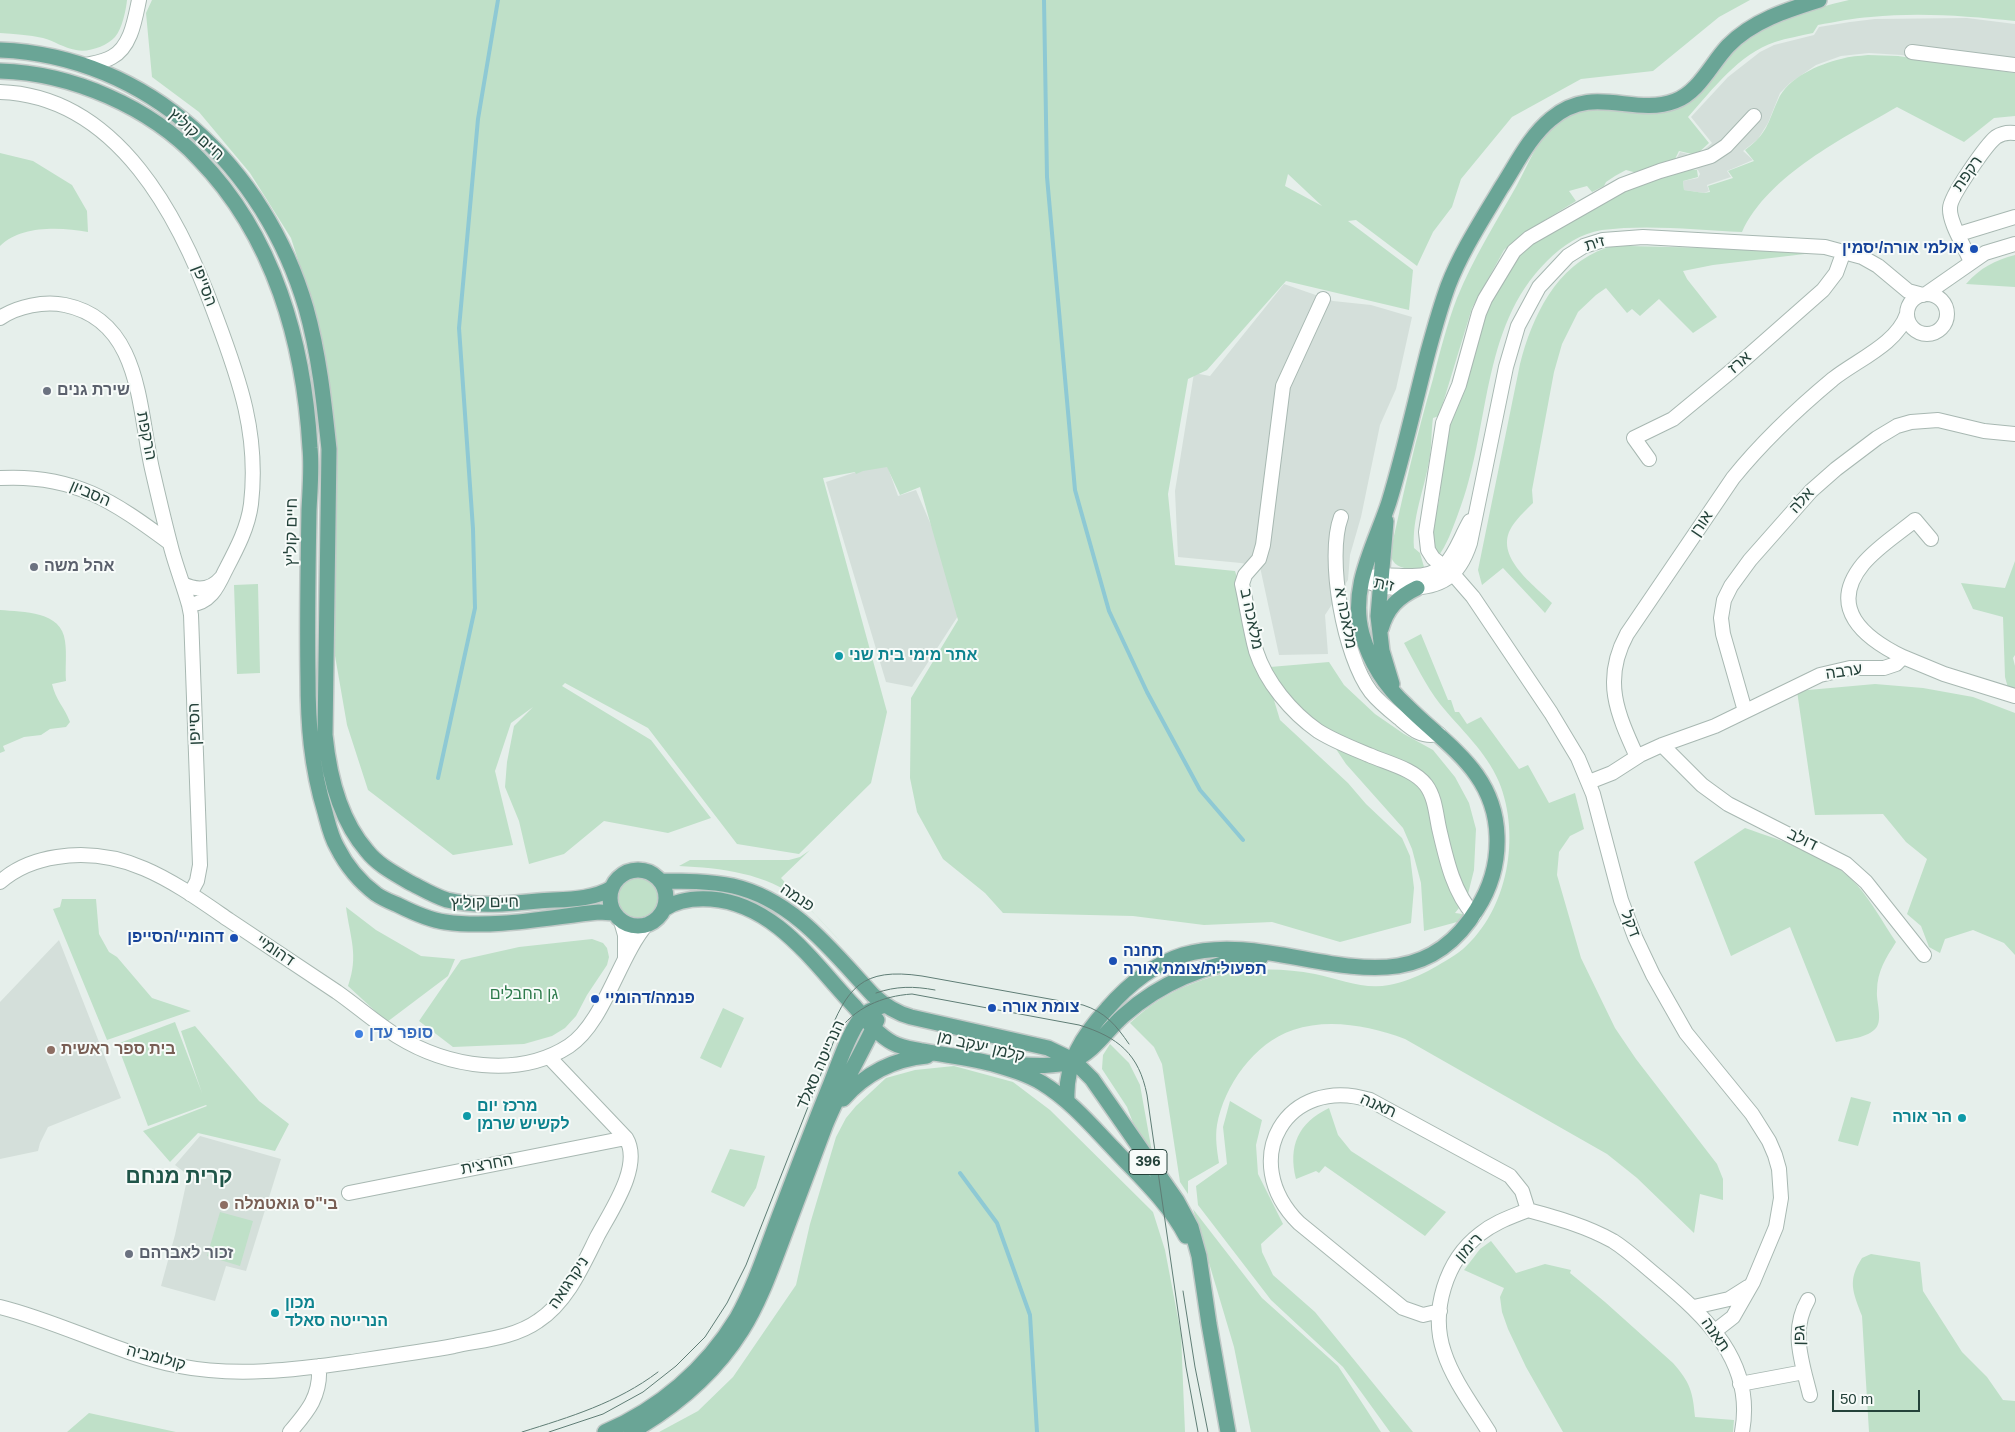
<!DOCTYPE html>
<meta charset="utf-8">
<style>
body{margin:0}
#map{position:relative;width:2015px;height:1432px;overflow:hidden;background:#e6efeb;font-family:Arial,sans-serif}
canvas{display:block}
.scale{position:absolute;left:1832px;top:1390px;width:88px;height:22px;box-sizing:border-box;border:2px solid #24423a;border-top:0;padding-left:6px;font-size:15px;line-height:18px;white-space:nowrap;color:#24423a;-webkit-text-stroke:4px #f7fbf9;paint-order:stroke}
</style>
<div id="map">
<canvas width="2015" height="1432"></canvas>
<div class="scale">50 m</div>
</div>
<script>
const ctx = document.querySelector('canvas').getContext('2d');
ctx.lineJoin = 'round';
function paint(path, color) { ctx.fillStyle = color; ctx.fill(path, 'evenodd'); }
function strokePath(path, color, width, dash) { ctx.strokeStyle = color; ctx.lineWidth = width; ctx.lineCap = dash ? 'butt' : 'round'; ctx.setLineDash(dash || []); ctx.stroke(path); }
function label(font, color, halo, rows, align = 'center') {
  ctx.font = font + ' Arial,"Noto Sans Hebrew",sans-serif'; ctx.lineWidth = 4; ctx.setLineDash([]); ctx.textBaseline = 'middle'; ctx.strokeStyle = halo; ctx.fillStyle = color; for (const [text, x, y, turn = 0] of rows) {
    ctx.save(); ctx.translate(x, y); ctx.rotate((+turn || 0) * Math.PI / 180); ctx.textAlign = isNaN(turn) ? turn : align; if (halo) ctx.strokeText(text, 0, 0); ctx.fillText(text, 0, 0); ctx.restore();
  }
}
const built = new Path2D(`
 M1967,18L2015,24V71L1901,55L1869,53L1841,56L1816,65L1790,83L1780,93L1768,123L1758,139L1743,151L1753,160L1727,171L1731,177L1707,185L1709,191L1704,193L1684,190L1683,181L1698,178L1700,174L1698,170L1675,161L1680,152L1696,156L1712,143L1691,117L1728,77L1760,52L1774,45L1814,35L1819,27L1850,22L1875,19Z
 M1284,284L1333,301L1371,305L1412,317L1396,389L1380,425L1361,517L1350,555L1348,580L1325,615L1328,654L1279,655L1260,567L1241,563L1178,557L1175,491L1194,373L1210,376Z
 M886,462L898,496L916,490L959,590L958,616L912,687L886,682L826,482Z
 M59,940L121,1098L48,1127L40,1143L38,1151L0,1159V1002Z
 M200,1136L281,1159L246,1271L226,1266L215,1301L161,1286L175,1235L188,1175L175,1165Z`);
const green = new Path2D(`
 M0,0H127C126,10 122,29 115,37C107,46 88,53 76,50C64,48 54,41 43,38C29,35 14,34 0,33Z
 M152,0H1750L1719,17L1653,71L1581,79L1512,117L1461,179L1452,207L1433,232L1417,266L1356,220L1348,221L1413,270L1409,310L1286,281L1207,370L1188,379L1168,494L1175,565L1235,571L1280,720L1348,783L1366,804L1402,838L1410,856L1414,888L1411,923L1340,942L1272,922L1204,925L1133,916L1003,913L985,893L943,859L917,812L910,778L911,698L958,620L920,487L900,495L887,467L863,471L856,474L855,472L823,478L887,712L871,783L799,854L737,844L648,728L565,683L562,686L651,740L711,818L668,833L604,821L564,854L529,864L519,821L505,787L507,762L514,726L533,707L511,723L495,771L513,845L453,855L368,790L347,725L334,650L330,592L327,396L320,329L291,238L250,173L199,112L152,77L146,13ZM1288,174L1322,206L1285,186Z
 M1849,0H2015V21C1968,16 1919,12 1871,17C1853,18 1835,22 1818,25L1813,33C1800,36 1787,38 1775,42C1739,54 1713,89 1688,117L1709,143L1696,155L1679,151L1674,161L1637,173L1626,170L1615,176L1606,182L1604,186L1592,192L1587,186L1569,191L1576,201L1524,233L1504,250L1472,308L1439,416L1433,418C1431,432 1432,447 1429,461C1424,491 1412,517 1414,548L1420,553L1424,567C1410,571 1393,569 1390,554C1403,495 1416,437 1433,379C1440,352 1447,324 1457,298C1473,259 1496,222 1517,185C1529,163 1540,133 1562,119C1601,95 1650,124 1680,106C1685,103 1689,97 1694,92C1708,77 1723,60 1739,47C1770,21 1810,9 1849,0Z
 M1868,55L1898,56L2015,73V116L1994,118L1964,142L1897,107C1845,137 1768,175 1742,232C1696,230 1648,224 1602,230C1580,234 1563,245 1547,261C1479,328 1491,431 1458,514C1452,530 1447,545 1437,558L1430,538L1439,501L1447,422L1488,302L1508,267L1525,246L1615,193L1669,172H1681L1684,168L1697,170L1698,177L1683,181L1684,190L1704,193L1710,192L1708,186L1733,178L1728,171L1754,161L1745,150C1768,133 1767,124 1778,100C1787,78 1819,64 1841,59C1850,56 1859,56 1868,55Z
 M0,153L33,161L72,185L87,211L88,232C61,227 21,225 0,246Z
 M1629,246L1792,250L1813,253L1713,265L1683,271L1687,279L1717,317L1693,333L1659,299L1640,316L1632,309L1627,313L1606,288L1596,295L1578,312L1562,344L1554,372L1532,490L1533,503C1525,511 1515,520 1510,530C1496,558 1534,585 1552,603L1545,613L1503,568L1482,585L1478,570L1520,364C1532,317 1556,265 1606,248C1613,246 1622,246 1629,246Z
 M2015,255V287L1966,284C1980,268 1995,260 2015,255Z
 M2015,561V655L2013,658L2015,666V699L2010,695L2005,677L2003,617L1973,609L1961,583L2005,588Z
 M258,584L260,673L237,674L234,585Z
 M0,610C23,612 62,611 65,641C67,654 65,668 66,681L52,684C56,701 64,706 70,722L66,727L50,729L41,735L24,737L3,746L5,751L0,753Z
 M1421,634L1448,700H1451L1455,712H1459L1467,724L1481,717L1519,769L1528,765L1549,803L1575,793L1584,829L1570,836L1559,852L1557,875L1581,958L1615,1028L1636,1059L1717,1164L1723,1179V1200L1700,1194L1694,1233L1637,1178L1607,1154L1405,1039C1370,1026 1329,1018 1293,1030C1254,1043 1224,1086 1217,1125C1215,1138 1217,1150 1219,1163L1188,1181V1194L1180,1182L1162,1064L1154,1047L1130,1023C1180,976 1248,961 1315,974C1340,979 1364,990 1389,985C1402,983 1416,977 1428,971C1440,964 1452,958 1463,949C1508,910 1521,836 1499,782C1486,751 1461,730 1440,704C1426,686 1415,663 1404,643Z
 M1329,662L1344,685L1375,714L1404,734L1433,750L1455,777L1469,803L1476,829L1474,870L1467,898L1455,913L1479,916L1424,931L1421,883L1412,849L1403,828L1346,764L1318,722L1289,697L1270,667Z
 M1875,684L1923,688L1973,697L2015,713V955L2004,943L1973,930L1945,939L1940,953L1929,947L1921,926L1907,914L1927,859L1906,842L1883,814L1815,815L1797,691Z
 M1745,828C1784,842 1828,853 1857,885C1872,902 1883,923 1896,942C1886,958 1877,971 1877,991C1876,1001 1883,1020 1876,1028C1868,1038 1848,1039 1836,1042L1790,927L1731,956L1694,862Z
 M810,850L781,878L840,941C827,928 814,912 800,900C766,873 721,868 679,866L690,860H789L800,857Z
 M616 898a22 22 0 1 1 44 0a22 22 0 1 1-44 0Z
 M62,899H96L99,934L109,952L117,957L152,998L191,1011L107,1040L53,909L60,907Z
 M346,907L376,930L421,956L455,959L448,976L387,1022L348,986C359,955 350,938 346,907Z
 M592,939L603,943L607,948L609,957L607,965L587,995L576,1016L565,1028L552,1036L524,1044L453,1047L419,1021L461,960L519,947Z
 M723,1008L744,1018L721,1068L700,1058Z
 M175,1022L202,1093L181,1031L195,1026L259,1101L289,1124L275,1151L198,1133L170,1162L143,1131L207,1106L206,1105L148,1126L117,1044Z
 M1110,1044L1129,1063L1140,1085L1152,1152L1135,1128L1127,1107L1102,1069L1103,1055Z
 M954,1066L1013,1082L1050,1110L1153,1212L1165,1250L1181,1334L1185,1432H659L698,1411L733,1377L796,1285L810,1224L836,1137L846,1118L856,1106L886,1078L915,1070Z
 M1851,1097L1871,1102L1858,1146L1838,1141Z
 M1230,1101L1262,1120L1256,1145L1258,1174L1283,1224L1261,1244L1262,1252L1273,1275L1315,1312L1413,1432H1390L1343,1367L1271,1300L1198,1205L1196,1186L1227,1164L1223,1127Z
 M1329,1108L1338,1135L1351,1151L1446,1212L1425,1236L1325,1166L1319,1173L1316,1171L1296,1179C1288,1146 1298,1123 1329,1108Z
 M730,1149L765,1156L756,1188L744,1207L711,1192Z
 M1193,1209L1262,1298L1338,1366L1381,1432H1251L1234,1347Z
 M220,1212L253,1221L240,1266L207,1256Z
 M1491,1241L1516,1273L1545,1264L1571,1270L1570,1273L1605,1302L1673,1363C1690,1382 1693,1392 1695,1417L1734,1420L1733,1432H1563L1526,1367L1508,1329L1502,1312L1500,1297L1504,1288L1464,1270L1480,1249Z
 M1871,1254L1920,1262L1923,1291L1962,1352L1987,1377L2003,1400L2015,1401V1432H1869L1862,1316C1853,1292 1847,1281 1862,1258Z
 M89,1413L176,1432H67Z`);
const stream = new Path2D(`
 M1044,0L1047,177L1075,490L1109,611L1147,692L1200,790L1243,840
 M438,778L475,608L473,529L459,328L478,119L498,0
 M960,1173L997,1223L1030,1315L1037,1432`);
const minor = new Path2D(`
 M1912,52L2015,65
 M85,65C94,63 104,62 112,57C131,47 135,19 139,0
 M0,92C119,96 181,220 216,317C240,381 259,435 251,504C248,528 236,550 225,571C217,588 210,603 189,605
 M1959,234L2015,217
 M1971,262C1965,247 1949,223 1950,208C1950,196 1987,144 1996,137C2002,133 2008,132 2015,133
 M1926,294L1985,253L2015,244
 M1907 314a20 20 0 1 1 40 0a20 20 0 1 1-40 0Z
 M1323,299L1283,386L1263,545L1259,559L1245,575L1242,584C1247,606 1250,629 1256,651C1266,682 1291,712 1318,731C1334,741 1352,748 1369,755C1387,763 1414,769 1426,785C1435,797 1436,814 1439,828C1446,858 1453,892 1474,915
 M0,318C18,306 44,301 65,305C143,321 138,412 153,473C159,499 165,525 172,551C177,569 184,587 189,605L191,615L200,865L197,881L190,894
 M1649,459L1634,438L1673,419L1730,372L1823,290L1836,273L1844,251
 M0,478C74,474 113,501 170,543
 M1341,517C1326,557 1344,657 1371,692C1379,702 1389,710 1399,718C1412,729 1421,738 1439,734
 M1371,577C1384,574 1397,576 1410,576C1451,577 1453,551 1470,521
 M1362,579C1379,587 1388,588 1407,588C1441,588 1459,577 1470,543L1506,367L1518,326L1539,287L1568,256L1584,246L1603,240L1643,237L1825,247L1862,257L1878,266L1908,291L1923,295
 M183,584C197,591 211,590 221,578
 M1903,657L1944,674L2015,696
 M1745,711L1723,634L1721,618L1724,600L1731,586L1750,560L1811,491L1836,469L1877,438L1897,426L1911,422L1938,420L1984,431L2015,434
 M1662,745L1702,785L1728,804L1846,864L1866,882L1924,955
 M1637,757C1617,713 1602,680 1627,634L1733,478C1762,442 1797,409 1833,379C1857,360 1897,344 1907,314
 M1589,782L1612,773L1640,755L1662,745L1715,726L1820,675L1850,668H1884L1896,664L1903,657C1864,638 1827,608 1863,564C1877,547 1898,534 1915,520L1931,539
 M0,882C16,868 36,860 57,857C126,846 175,883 229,920C265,944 301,968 337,992C357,1006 376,1023 397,1036C447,1067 518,1079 569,1046C604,1023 619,956 647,924
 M621,921L625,935V957
 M349,1193L626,1138
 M1528,1210C1557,1218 1586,1226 1613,1241C1629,1251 1643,1265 1658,1277C1706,1317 1755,1362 1742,1432
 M1808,1300C1790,1331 1802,1362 1810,1395
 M0,1307C61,1322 119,1354 179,1366C235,1377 295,1370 351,1362C385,1357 420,1352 454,1346C481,1340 514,1338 538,1321C567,1302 582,1267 597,1237C610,1212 643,1166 626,1138L549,1057
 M1694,1307L1729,1299L1748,1287
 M1440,1311L1423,1315L1403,1308L1299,1223C1236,1160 1287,1074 1370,1100L1510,1176L1522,1191L1528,1210
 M1715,1331L1733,1317L1753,1282L1776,1227L1781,1198L1779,1169L1775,1155L1769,1141L1752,1114L1686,1033L1653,975L1635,937L1621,900L1593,794L1578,758L1551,713L1473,597L1453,574L1433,558L1428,550L1426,532L1443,423L1459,385L1479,313L1485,299L1514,251L1529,238L1622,185L1660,171L1711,156L1726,146L1754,116
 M1740,1384L1804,1372
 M290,1432C308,1411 321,1396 319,1366
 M1489,1432C1473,1406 1453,1380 1444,1352C1430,1311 1446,1260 1480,1234C1495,1222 1511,1217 1528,1210`);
const major = new Path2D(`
 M0,50C149,56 265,168 306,308C319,354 324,402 329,449L325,735C329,775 340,820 367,851C378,865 394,873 409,882C421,888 434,896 447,900C476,907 509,904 538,901C562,899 591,901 612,888
 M0,71C72,73 150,107 199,159C274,236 304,343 310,448C312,468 310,489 309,510C308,566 307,621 308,677C308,724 311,766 325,812C328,823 331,837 337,847C346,865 360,882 376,894C383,899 391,902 398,905C412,912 429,920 445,922C495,929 549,917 599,912L614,913
 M1386,521L1378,616L1382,651L1392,684
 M1381,629C1387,608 1398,597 1417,588
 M610 898a28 28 0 1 1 56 0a28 28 0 1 1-56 0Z
 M660,881C684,881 709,881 733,886C794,900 832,951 873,995C884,1005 896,1013 911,1017L1048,1048L1073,1060L1092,1079L1177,1201L1191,1227L1199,1256L1209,1324L1228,1432
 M664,909C677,900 695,898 711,899C776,904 814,964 855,1007C866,1020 878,1035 893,1043C902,1048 913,1049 922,1051C946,1055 970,1058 993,1064C1010,1069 1027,1074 1042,1083C1070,1100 1092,1126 1114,1149C1139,1176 1169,1203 1186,1236
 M1007,1064C1027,1065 1052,1068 1072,1061C1094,1052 1106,1031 1123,1016C1162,981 1210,963 1261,957
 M843,1099C865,1074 894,1059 927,1056
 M1067,1100C1065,1063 1083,1035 1107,1009C1127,986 1154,964 1183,955C1284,925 1406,1027 1477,909C1491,887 1498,862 1497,836C1495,772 1447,746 1407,706C1386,687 1370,662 1362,634C1349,587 1375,545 1389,502C1404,453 1415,402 1428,352C1434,330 1440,308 1448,286C1461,252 1482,220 1501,188C1516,165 1529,137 1551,119C1593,83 1633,117 1675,101C1699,92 1711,64 1728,46C1752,21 1787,10 1819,0
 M605,1432C659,1409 706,1369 737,1318C755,1286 766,1251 779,1217C796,1172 813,1127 831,1083C838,1066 851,1026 864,1015C869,1010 877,1008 884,1005
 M631,1432C675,1407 715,1373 742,1330C759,1303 770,1272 781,1243C796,1204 810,1165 825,1126C840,1089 861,1055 877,1020`);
const tram = new Path2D(`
 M876,993C896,986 914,986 935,990
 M827,1039C847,988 861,967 922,976L1083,1005C1105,1012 1116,1025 1129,1044
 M1183,1291L1195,1367L1208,1432
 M522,1432C570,1417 617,1403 658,1372
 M549,1432L603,1414L643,1392L676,1366L705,1337L727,1303L746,1265L837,1033C854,1008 882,996 912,994L1079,1025C1118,1037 1139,1054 1147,1095L1186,1367L1198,1432`);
const markers = [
 [1974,249,5,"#1a4fb4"],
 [47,391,5,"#6b7280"],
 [34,567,5,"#6b7280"],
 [839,656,5,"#0f9aa8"],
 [234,938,5,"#1a4fb4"],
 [1113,961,5,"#1a4fb4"],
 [595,999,5,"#1a4fb4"],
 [992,1008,5,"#1a4fb4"],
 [359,1034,5,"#3f7fe0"],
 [51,1050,5,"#8d6e63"],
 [467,1116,5,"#0f9aa8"],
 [1962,1118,5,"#0f9aa8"],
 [224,1205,5,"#8d6e63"],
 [129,1254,5,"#6b7280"],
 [275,1313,5,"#0f9aa8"]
];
const shields = [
 [1148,1162,38]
];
const shieldNames = [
 ["396",1148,1162]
];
const streetNames = [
 ["חיים קוליץ",196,135,42],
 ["רקפת",1968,174,-55],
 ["זית",1595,244,-18],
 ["הסייפן",204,286,69],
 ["ארז",1740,363,-41],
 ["הרקפת",146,436,79],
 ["הסביון",90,494,23],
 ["אלה",1802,501,-48],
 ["אורן",1702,524,-56],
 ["חיים קוליץ",292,532,-89],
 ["זית",1384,585,11],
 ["מלאכה א",1345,618,79],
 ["מלאכה ב",1251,619,78],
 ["ערבה",1844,672,-8],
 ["הסייפן",195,724,-92],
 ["דולב",1802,840,26],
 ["פנמה",797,898,34],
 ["חיים קוליץ",485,903,-1],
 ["דקל",1630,924,69],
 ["דהומיי",275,951,34],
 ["קלמן יעקב מן",981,1047,13],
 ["הנרייטה סאלד",821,1065,-66],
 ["תאנה",1378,1106,24],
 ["החרצית",487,1165,-11],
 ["רימון",1469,1248,-48],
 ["ניקרגואה",569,1283,-56],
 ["תאנה",1715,1335,55],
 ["גפן",1800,1335,-89],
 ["קולומביה",156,1358,15]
];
const transitNames = [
 ["אולמי אורה/יסמין",1964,249,"right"],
 ["דהומיי/הסייפן",224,938,"right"],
 ["תחנה",1123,952],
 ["תפעולית/צומת אורה",1123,970],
 ["פנמה/דהומיי",605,999],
 ["צומת אורה",1002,1008]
];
const worshipNames = [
 ["שירת גנים",57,391],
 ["אהל משה",44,567],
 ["זכור לאברהם",139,1254]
];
const cultureNames = [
 ["אתר מימי בית שני",849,656],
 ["מרכז יום",477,1107],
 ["לקשיש שרמן",477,1125],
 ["הר אורה",1952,1118,"right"],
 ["מכון",285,1304],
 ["הנרייטה סאלד",285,1322]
];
const parkNames = [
 ["גן החבלים",524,995]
];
const shopNames = [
 ["סופר עדן",369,1034]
];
const educationNames = [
 ["בית ספר ראשית",61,1050],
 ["בי\"ס גואטמלה",234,1205]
];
const districtNames = [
 ["קרית מנחם",179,1177]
];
paint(built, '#d4dfda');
paint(green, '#bfe0c8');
strokePath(stream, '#8ec9d4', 4);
strokePath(minor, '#a8b8b2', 16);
strokePath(major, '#c2cac8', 18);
strokePath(minor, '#fff', 14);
strokePath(major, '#6aa596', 15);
strokePath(tram, '#5f7d75', 1);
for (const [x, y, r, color] of markers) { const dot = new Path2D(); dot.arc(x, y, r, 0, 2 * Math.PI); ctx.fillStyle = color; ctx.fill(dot); strokePath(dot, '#f7fbf9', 2); }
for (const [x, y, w] of shields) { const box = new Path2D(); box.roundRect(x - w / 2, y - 12.5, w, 25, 4); ctx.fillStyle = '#f7fbf9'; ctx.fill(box); strokePath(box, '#24423a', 1); }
label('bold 15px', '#24423a', null, shieldNames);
label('16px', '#24423a', '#f7fbf9', streetNames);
label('bold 16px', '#164399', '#f7fbf9', transitNames, 'left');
label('bold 16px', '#5b616d', '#f7fbf9', worshipNames, 'left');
label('bold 16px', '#0d838f', '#f7fbf9', cultureNames, 'left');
label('16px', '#2d7a4b', '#f7fbf9', parkNames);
label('bold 16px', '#366cbe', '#f7fbf9', shopNames, 'left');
label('bold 16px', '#785e54', '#f7fbf9', educationNames, 'left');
label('bold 21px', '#1f5548', '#f7fbf9', districtNames);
</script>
